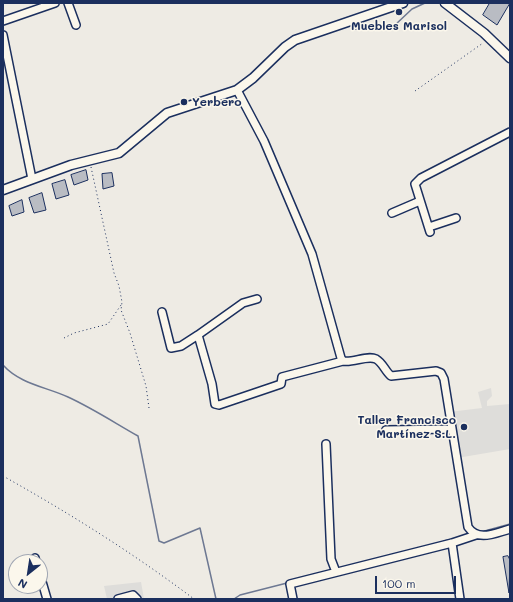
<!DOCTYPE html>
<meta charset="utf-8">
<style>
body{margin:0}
#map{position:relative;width:513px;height:602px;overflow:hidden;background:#eeebe4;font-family:Mali,sans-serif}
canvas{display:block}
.frame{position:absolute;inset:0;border:4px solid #1b2f5e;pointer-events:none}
.north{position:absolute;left:8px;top:554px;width:40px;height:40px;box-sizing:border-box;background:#fbf7ec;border:1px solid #a1a7b3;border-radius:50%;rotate:210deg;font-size:11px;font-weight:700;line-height:16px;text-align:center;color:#1b2f5e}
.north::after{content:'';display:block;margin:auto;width:14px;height:18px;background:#1b2f5e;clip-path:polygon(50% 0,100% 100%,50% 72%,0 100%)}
.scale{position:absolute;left:375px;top:576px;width:81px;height:18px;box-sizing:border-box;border:2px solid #1b2f5e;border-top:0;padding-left:5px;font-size:12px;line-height:14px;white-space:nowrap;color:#1b2f5e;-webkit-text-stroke:3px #fbf7ec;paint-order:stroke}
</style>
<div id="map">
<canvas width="513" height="602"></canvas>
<div class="frame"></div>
<div class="north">N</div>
<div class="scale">100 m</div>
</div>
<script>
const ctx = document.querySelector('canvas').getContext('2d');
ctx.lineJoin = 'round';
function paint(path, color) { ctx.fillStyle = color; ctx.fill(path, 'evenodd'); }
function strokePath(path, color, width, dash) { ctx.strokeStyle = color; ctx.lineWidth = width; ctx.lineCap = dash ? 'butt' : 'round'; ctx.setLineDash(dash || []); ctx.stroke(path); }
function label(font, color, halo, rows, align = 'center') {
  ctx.font = font + ' Mali,sans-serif'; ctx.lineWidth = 3; ctx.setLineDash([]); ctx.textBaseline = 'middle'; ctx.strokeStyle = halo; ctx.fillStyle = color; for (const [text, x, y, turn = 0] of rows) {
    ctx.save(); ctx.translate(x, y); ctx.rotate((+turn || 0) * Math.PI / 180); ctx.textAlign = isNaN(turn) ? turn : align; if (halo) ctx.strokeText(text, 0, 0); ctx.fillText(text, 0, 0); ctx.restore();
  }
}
const built = new Path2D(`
 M491,388L492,396L487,401V406L510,404V449L457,458L449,412L482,408L478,392Z
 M141,582L144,599H107L104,586Z`);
const stream = new Path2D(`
 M352,29H383L395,25L412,9L425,3
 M3,365C20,384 46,387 68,397C92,408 115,423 138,436L159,541L164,543L200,528L216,599
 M481,532L510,524
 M444,541L452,539
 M234,599L240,595L287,583`);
const building = new Path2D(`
 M490,3H510L497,25L483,15Z
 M86,170L88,180L74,185L71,175Z
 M112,173L114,186L103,189L102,174Z
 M65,180L69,195L56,199L52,184Z
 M42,193L46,210L34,213L29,198Z
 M22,200L24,212L12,216L9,206Z
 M508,556L510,560L509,593L503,557Z`);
const path = new Path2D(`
 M415,91L483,43
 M91,167L114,273L119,286L122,302L121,310L130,333L146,386L149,408
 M64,338L74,333L108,324L121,305
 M3,476C69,513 133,553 194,599`);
const minor = new Path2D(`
 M68,3L76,25
 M3,21L55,3
 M3,35L32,179
 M237,90L264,141L312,254L341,358L343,361C353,363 367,355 376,359C383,363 385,371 391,376L436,371L441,373L444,379L468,527C478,542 495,533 510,529
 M392,213L420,201
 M429,227L456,218
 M430,232L415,184L421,178L510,132
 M257,299L243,303L198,335L212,384L215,404L219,405L281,384L282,377L343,361
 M162,312L171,348L181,346L198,335
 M386,430L452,429
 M326,444L331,559L336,572
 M452,543L460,599
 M35,558L36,562
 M40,575L47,599
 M118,599L133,595L137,599
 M293,599L290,584L452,543L476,535`);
const major = new Path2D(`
 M445,3L484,33L510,58
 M3,190L71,165L119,153L167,113L237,90L253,78L285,47L295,40L403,3`);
const markers = [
 [399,12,4,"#1b2f5e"],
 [184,102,4,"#1b2f5e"],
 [464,427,4,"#1b2f5e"]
];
const poiNames = [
 ["Muebles Marisol",399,26],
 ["Yerbero",192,102,"left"],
 ["Taller Francisco",456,420,"right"],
 ["Martínez S.L.",456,434,"right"]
];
paint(built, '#deddda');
strokePath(stream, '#6d7892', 1.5);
paint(building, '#b9bcc3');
strokePath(building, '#1b2f5e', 1);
strokePath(minor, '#1b2f5e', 10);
strokePath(major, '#1b2f5e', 11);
strokePath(path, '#1b2f5e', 1, [1, 3]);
strokePath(minor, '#fbf7ec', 7);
strokePath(major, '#fbf7ec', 8);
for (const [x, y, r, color] of markers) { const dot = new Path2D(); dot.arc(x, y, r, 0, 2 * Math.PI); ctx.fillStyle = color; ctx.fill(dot); strokePath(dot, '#fbf7ec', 1.5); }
label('bold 12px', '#1b2f5e', '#fbf7ec', poiNames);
</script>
